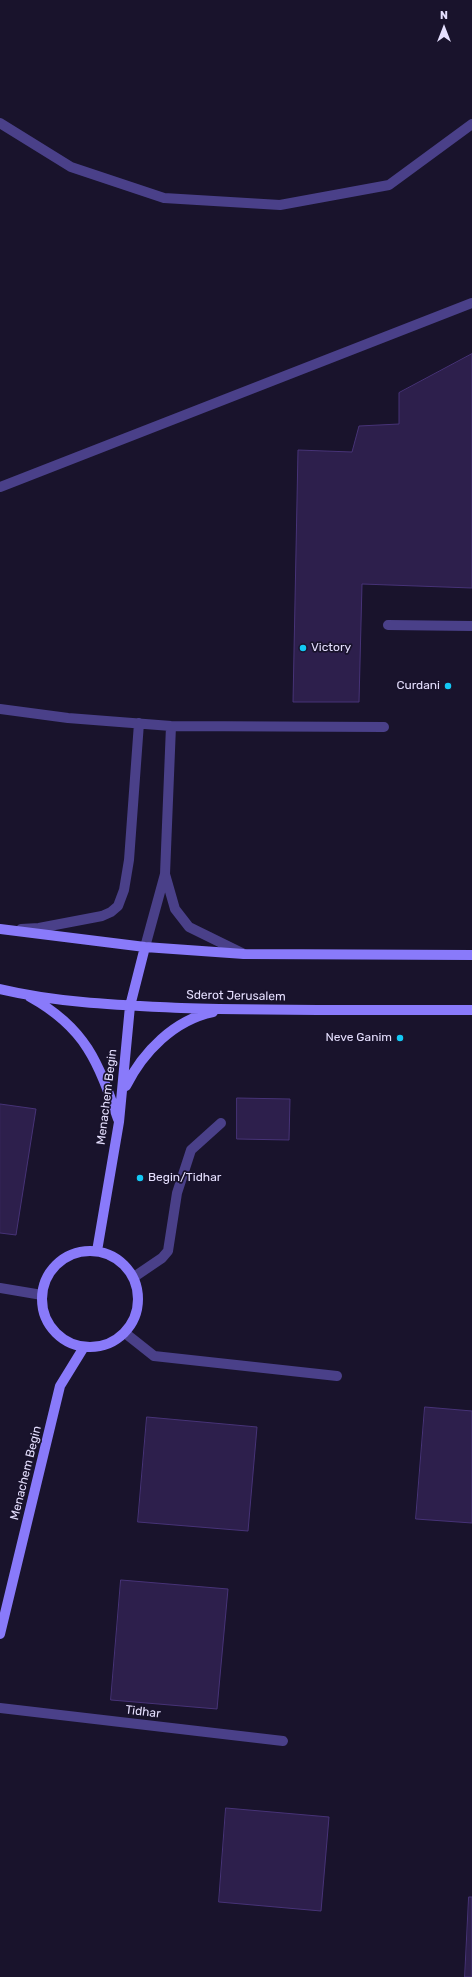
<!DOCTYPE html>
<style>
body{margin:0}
#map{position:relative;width:472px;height:1977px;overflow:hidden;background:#19132c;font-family:Rubik,sans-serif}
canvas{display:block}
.north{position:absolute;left:424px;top:8px;width:40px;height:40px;-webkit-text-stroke:3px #19132c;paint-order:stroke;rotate:0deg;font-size:11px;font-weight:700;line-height:16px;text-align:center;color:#e5dffe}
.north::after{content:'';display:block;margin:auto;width:14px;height:18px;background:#e5dffe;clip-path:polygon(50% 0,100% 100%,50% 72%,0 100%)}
</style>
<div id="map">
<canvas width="472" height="1977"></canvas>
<div class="north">N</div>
</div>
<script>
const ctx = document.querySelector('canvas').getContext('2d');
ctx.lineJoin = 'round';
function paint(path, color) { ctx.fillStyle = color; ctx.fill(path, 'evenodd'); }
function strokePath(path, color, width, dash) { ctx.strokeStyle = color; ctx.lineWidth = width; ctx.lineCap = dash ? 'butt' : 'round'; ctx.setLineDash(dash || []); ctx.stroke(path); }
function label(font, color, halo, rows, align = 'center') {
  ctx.font = font + ' Rubik,sans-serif'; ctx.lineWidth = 3.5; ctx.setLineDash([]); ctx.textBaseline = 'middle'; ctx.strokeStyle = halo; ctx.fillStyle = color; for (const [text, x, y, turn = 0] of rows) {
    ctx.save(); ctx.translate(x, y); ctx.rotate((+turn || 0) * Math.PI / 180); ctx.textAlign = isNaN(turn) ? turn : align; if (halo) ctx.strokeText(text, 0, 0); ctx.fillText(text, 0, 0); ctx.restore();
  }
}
const building = new Path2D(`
 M472,354V588L362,584L359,702H293L298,450L352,452L359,426L399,424V393Z
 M237,1098L290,1099L289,1140L237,1139Z
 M0,1104L36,1109L16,1235L0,1233Z
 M425,1407L472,1411V1523L416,1519Z
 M147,1417L257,1427L248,1531L138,1522Z
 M121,1580L228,1589L217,1709L111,1700Z
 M226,1808L329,1817L321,1911L219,1902Z
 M469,1897H472V1977H465Z`);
const lane = new Path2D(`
 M388,625L472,626
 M0,709L68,718L171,726L384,727
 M165,874L175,909L189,927L244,954
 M21,929L39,928L102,916L111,912L118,906L124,890L129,860L139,723
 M145,947L165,874L171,726
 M134,1277L162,1258L168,1251L177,1193L191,1150L221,1123
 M0,1288L42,1295
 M125,1333L154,1356L337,1376`);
const street = new Path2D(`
 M0,123L71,167L164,198L280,205L389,185L472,124
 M0,487L472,303
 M0,1708L283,1741`);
const secondary = new Path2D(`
 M0,929L145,947L244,954L472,955
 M0,989C59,1003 121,1005 181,1008C278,1011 375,1010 472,1010
 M30,997C86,1028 98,1062 118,1119
 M126,1086C143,1052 174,1020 213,1012
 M42 1299a48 48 0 1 1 96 0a48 48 0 1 1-96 0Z
 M97,1251L119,1122L130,1006L145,947
 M0,1634L60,1386L84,1347`);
const markers = [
 [303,648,4,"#13c9f5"],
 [448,686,4,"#13c9f5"],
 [400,1038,4,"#13c9f5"],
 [140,1178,4,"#13c9f5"]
];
const poiNames = [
 ["Victory",311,648],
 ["Curdani",440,686,"right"],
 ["Neve Ganim",392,1038,"right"],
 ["Begin/Tidhar",148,1178]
];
const streetNames = [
 ["Sderot Jerusalem",236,996,1],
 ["Menachem Begin",107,1097,-83],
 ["Menachem Begin",26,1473,-76],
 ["Tidhar",143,1712,7]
];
paint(building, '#2d1f4c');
strokePath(building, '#473377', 1);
strokePath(lane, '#4a4089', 10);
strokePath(street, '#4a4089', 10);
strokePath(secondary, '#897afa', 10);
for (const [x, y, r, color] of markers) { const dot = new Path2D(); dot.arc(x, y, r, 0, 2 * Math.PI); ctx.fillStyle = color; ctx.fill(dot); strokePath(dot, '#19132c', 1.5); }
label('12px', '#e5dffe', '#19132c', poiNames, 'left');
label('12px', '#e5dffe', '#19132c', streetNames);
</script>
